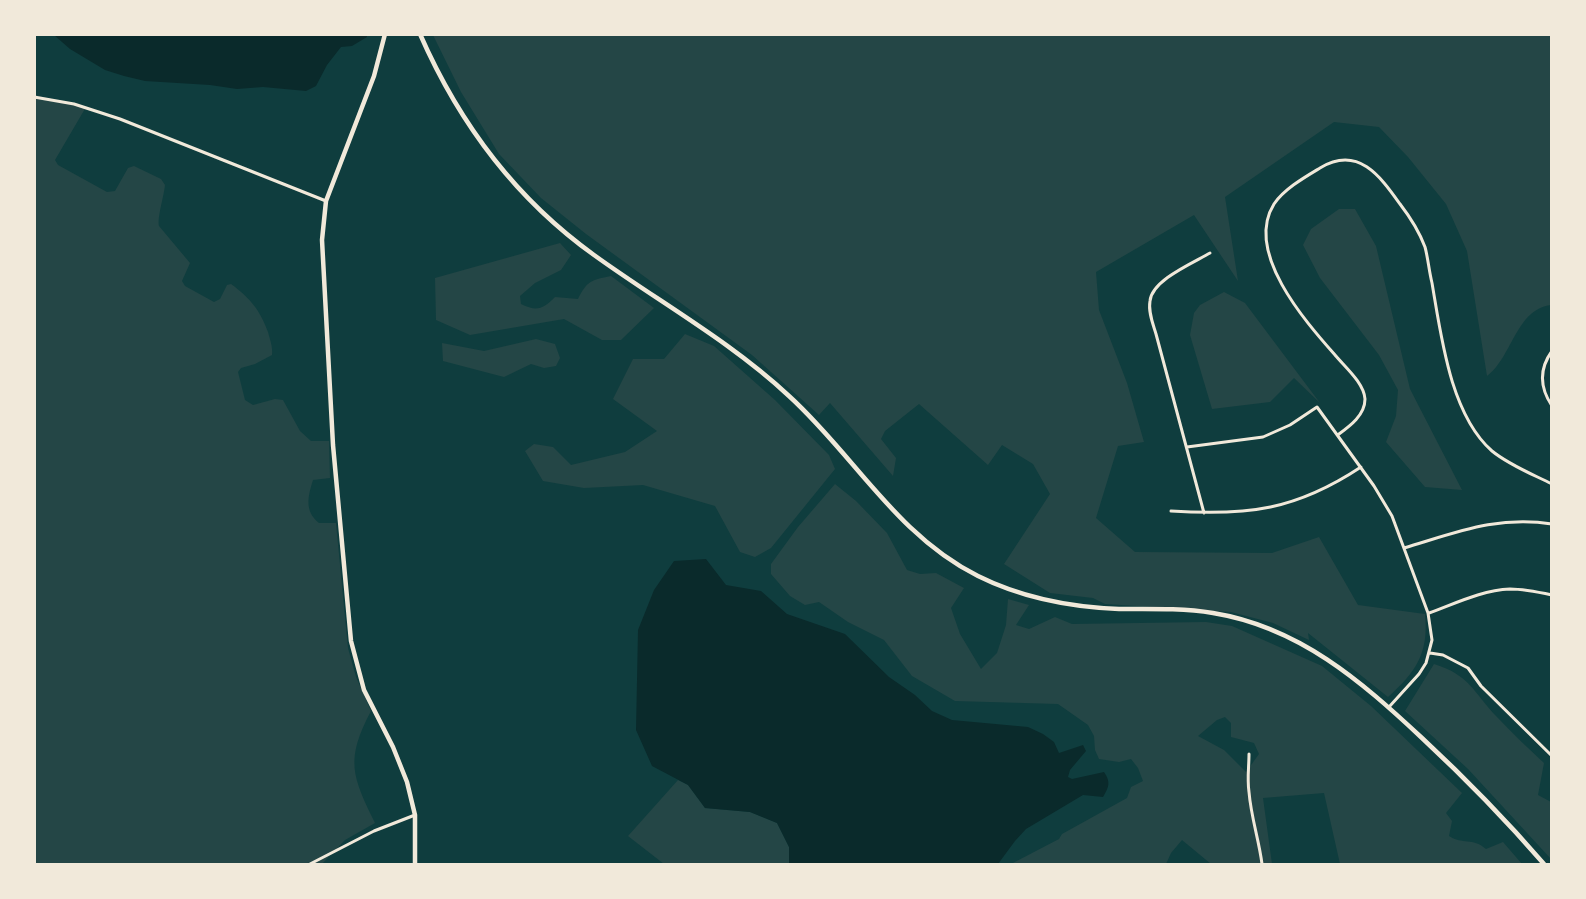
<!DOCTYPE html>
<style>
body{margin:0}
#map{position:relative;width:1586px;height:899px;overflow:hidden;background:#0f3d3e;font-family:Manrope,sans-serif}
canvas{display:block}
.frame{position:absolute;inset:0;border:36px solid #f1e9da;pointer-events:none}
</style>
<div id="map">
<canvas width="1586" height="899"></canvas>
<div class="frame"></div>
</div>
<script>
const ctx = document.querySelector('canvas').getContext('2d');
ctx.lineJoin = 'round';
function paint(path, color) { ctx.fillStyle = color; ctx.fill(path, 'evenodd'); }
function strokePath(path, color, width, dash) { ctx.strokeStyle = color; ctx.lineWidth = width; ctx.lineCap = dash ? 'butt' : 'round'; ctx.setLineDash(dash || []); ctx.stroke(path); }
const green = new Path2D(`
 M433,35H1551V305C1516,309 1512,358 1487,376L1467,251L1446,204L1408,157L1379,127L1334,122L1225,197L1238,281L1194,215L1096,272L1099,310L1127,383L1144,442L1118,446L1096,518L1135,552L1272,553L1319,537L1358,605L1425,614C1429,653 1416,672 1388,697L1308,633L1309,640L1273,623L1231,612L1105,604L1093,598L1050,593L1004,564L1050,494L1033,464L1002,445L988,465L919,404L885,431L881,439L896,458L893,476L830,403L819,415L752,355L586,234L541,198L499,154L461,92Z
 M35,95L86,107L55,160L58,165L107,192L115,191L128,168L134,166L161,179L165,185C164,196 157,218 159,226L190,263L182,281L185,286L214,302L220,299L227,285L231,284C250,298 260,310 268,332C270,340 273,347 272,355L255,364L241,368L238,372L245,400L253,405L275,399L283,400L300,431L311,441H329L330,478L313,480C308,496 304,511 319,523H336L348,648L356,677L371,711C345,760 352,776 375,823L345,840L322,864H35Z
 M1339,209H1355L1376,246L1410,389L1462,490L1425,487L1386,442L1396,416L1398,390L1379,355L1320,278L1303,245L1311,229Z
 M560,243L571,255L561,270L535,283L520,296L521,304C537,312 543,309 555,297L578,299C587,281 591,280 611,276L654,308L621,340H602L564,319L470,335L436,320L435,278Z
 M1224,292L1245,303L1320,403L1294,378L1270,402L1212,409L1190,335L1194,313L1200,305Z
 M685,334L714,346L775,400L829,455L835,469L771,548L755,557L740,552L715,506L643,485L584,488L543,481L525,451L534,444L553,447L571,465L625,452L657,431L613,399L633,359H664Z
 M536,339L555,344L560,358L556,366L544,368L531,364L504,377L443,361L442,343L484,351Z
 M835,484L856,501L887,533L907,570L920,574L936,573L964,588L951,608L960,634L981,669L997,653L1006,625L1008,599L1029,605L1016,625L1029,629L1055,617L1072,624L1206,622L1232,626L1322,666L1371,706L1462,793L1446,813L1452,821L1449,836C1463,845 1472,837 1486,849L1503,842L1522,864H1340L1324,793L1263,798L1272,864H1211L1182,840L1171,853L1166,864H1011L1059,839L1062,834L1127,798L1131,787L1143,781L1138,768L1131,759L1119,762L1099,759L1095,750L1094,736L1088,725L1058,704L955,701L912,676L884,640L848,622L819,602L805,605L790,596L771,574V564L798,527ZM1225,717L1231,723V737L1254,743L1259,754L1246,772L1224,750L1198,736L1217,720Z
 M1434,664C1470,675 1473,692 1497,717C1512,733 1528,748 1544,763L1538,795L1551,802V859L1468,769L1405,711Z
 M678,780L688,785L705,808L750,812L777,823L789,847V864H664L628,836Z`);
const water = new Path2D(`
 M54,35H367V37L352,46L341,47L327,65L316,86L306,91L263,87L237,89L210,85L145,81L124,76L105,70L70,49Z
 M706,559L726,585L761,591L787,614L845,634L889,677L915,695L932,711L952,720L1028,727L1043,734L1054,742L1059,753L1083,745L1086,751L1070,770L1068,777L1072,779L1104,772C1111,782 1109,787 1103,797L1083,795L1026,829L1015,841L998,864H789V847L777,823L750,812L705,808L688,785L652,766L636,730L638,630L654,590L674,561Z`);
const minor = new Path2D(`
 M34,97L74,104L120,119L326,201
 M1552,351C1539,369 1540,388 1552,406
 M1339,434C1350,426 1365,415 1365,399C1364,383 1345,367 1335,355C1305,321 1244,252 1274,204C1284,189 1305,177 1320,168C1358,145 1380,176 1400,204C1410,217 1419,231 1425,247C1428,258 1429,271 1432,283C1441,335 1450,414 1492,451C1509,465 1532,474 1552,484
 M1187,447L1263,437L1290,425L1317,407L1374,486L1392,516L1428,613L1432,640L1426,663L1419,674L1389,707
 M1171,511C1248,516 1296,510 1361,467
 M1204,513L1156,334C1153,324 1148,312 1150,301C1152,280 1193,263 1210,253
 M1404,548C1455,533 1498,515 1552,524
 M1429,613C1454,604 1482,590 1510,589C1524,589 1538,592 1552,595
 M1430,653L1443,655L1468,668L1481,686L1552,756
 M1249,754C1249,767 1247,779 1249,792C1251,817 1259,840 1262,864
 M310,864L374,831L415,815`);
const secondary = new Path2D(`
 M385,34L374,76L326,201L322,240L333,445L351,641L364,690L393,747L407,782L415,815V864
 M420,34C459,123 516,199 594,255C659,302 730,341 789,396C854,455 897,536 978,576C1022,598 1069,607 1119,609C1150,609 1182,608 1213,613C1299,627 1361,681 1422,738C1465,778 1506,820 1544,864`);
paint(green, '#244646');
paint(water, '#0a2a2b');
strokePath(minor, '#f1e9da', 3);
strokePath(secondary, '#f1e9da', 4.5);
</script>
